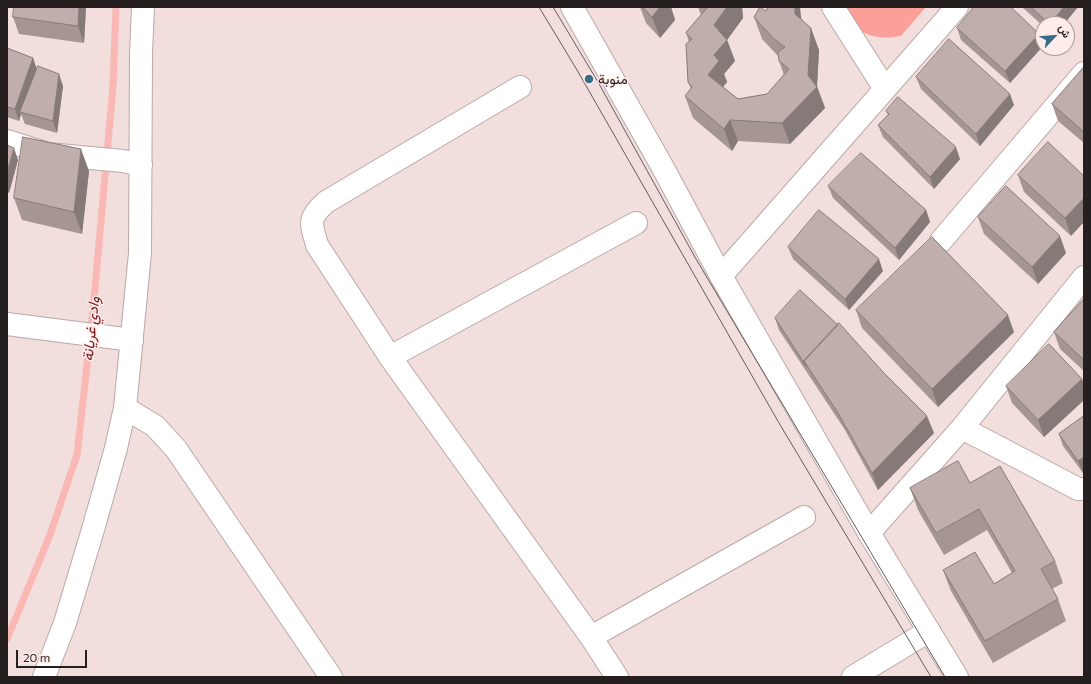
<!DOCTYPE html>
<meta charset="utf-8">
<style>
body{margin:0}
#map{position:relative;width:1091px;height:684px;overflow:hidden;background:#f1dedd;font-family:Commissioner,Vazirmatn,sans-serif}
canvas{display:block}
.frame{position:absolute;inset:0;border:8px solid #261f1f;pointer-events:none}
.north{position:absolute;left:1035px;top:16px;width:40px;height:40px;box-sizing:border-box;background:#ffecea;border:1px solid #a89a99;border-radius:50%;rotate:64deg;font-size:11px;font-weight:700;line-height:16px;text-align:center;color:#261f1f}
.north::after{content:'';display:block;margin:auto;width:14px;height:18px;background:#376c88;clip-path:polygon(50% 0,100% 100%,50% 72%,0 100%)}
.scale{position:absolute;left:16px;top:650px;width:71px;height:18px;box-sizing:border-box;border:2px solid #261f1f;border-top:0;padding-left:5px;font-size:12px;line-height:14px;white-space:nowrap;color:#261f1f;-webkit-text-stroke:3px #ffecea;paint-order:stroke}
</style>
<div id="map">
<canvas width="1091" height="684"></canvas>
<div class="frame"></div>
<div class="north">ش</div>
<div class="scale">20 m</div>
</div>
<script>
const ctx = document.querySelector('canvas').getContext('2d');
ctx.lineJoin = 'round';
function paint(path, color) { ctx.fillStyle = color; ctx.fill(path, 'evenodd'); }
function strokePath(path, color, width, dash) { ctx.strokeStyle = color; ctx.lineWidth = width; ctx.lineCap = dash ? 'butt' : 'round'; ctx.setLineDash(dash || []); ctx.stroke(path); }
function label(font, color, halo, rows, align = 'center') {
  ctx.font = font + ' Commissioner,Vazirmatn,sans-serif'; ctx.lineWidth = 3; ctx.setLineDash([]); ctx.textBaseline = 'middle'; ctx.strokeStyle = halo; ctx.fillStyle = color; for (const [text, x, y, turn = 0] of rows) {
    ctx.save(); ctx.translate(x, y); ctx.rotate((+turn || 0) * Math.PI / 180); ctx.textAlign = isNaN(turn) ? turn : align; if (halo) ctx.strokeText(text, 0, 0); ctx.fillText(text, 0, 0); ctx.restore();
  }
}
const green = new Path2D(`
 M842,7H926L901,36C884,39 867,38 854,26C849,21 846,13 842,7Z`);
const stream = new Path2D(`
 M7,639L50,535L77,455L93,311L113,86L116,7`);
const street = new Path2D(`
 M833,7L885,89
 M520,87L326,202C307,219 311,223 317,245L390,357L591,637L617,677
 M7,141L48,154L123,161L141,165
 M941,241L1084,73
 M721,276L957,7
 M7,324L132,340
 M390,357L636,223
 M125,408L155,426L176,449L331,677
 M962,428L1078,489H1084
 M869,533L962,428L1084,277
 M591,637L804,517
 M853,677L929,631`);
const secondary = new Path2D(`
 M572,7L662,166L721,276L869,533L957,677
 M44,677L65,623L94,526L116,448L125,408L140,253L141,54L143,7`);
const tram = new Path2D(`
 M539,7L577,70L779,423L931,677
 M553,7L598,82L696,259L945,677`);
const wall = new Path2D(`
 M86,7L84,43L19,34L13,17Z
 M640,7H671L675,20L660,38L646,23Z
 M698,7H742L743,18L727,40L735,61L724,74L727,82L723,87L738,99L767,94L784,75L779,61V57L762,39L754,17L766,11L802,19L819,50L817,86L825,108L790,144L738,141L732,151L693,118L685,96L691,89L688,82L689,42L686,33L701,15Z
 M1022,7H1078L1064,24H1043V26Z
 M957,28L1039,34L1043,44V46L1010,83L961,40Z
 M7,48L33,58L37,70L63,86L57,133L25,124L21,114L19,121L7,117Z
 M1084,67V143L1058,121L1052,104Z
 M916,77L1014,105L980,146L921,89Z
 M886,111L960,159L934,189L883,137L878,125L888,115Z
 M7,145L18,160L9,193L7,192Z
 M89,171L82,234L22,220L14,198Z
 M1018,175L1084,176L1071,236L1024,192Z
 M828,186L926,210L930,222L899,260L833,198Z
 M978,217L1066,253L1038,284L984,234Z
 M788,247L883,271L849,310L793,259Z
 M1084,299V371L1060,349L1054,332Z
 M856,310L1014,332L938,407L862,328Z
 M775,318L934,433L878,490L845,430L779,330Z
 M1082,379L1084,384V400L1044,437L1012,403L1006,386Z
 M1084,416L1083,473L1063,446L1059,434Z
 M970,483L1055,561L1063,583L1052,589L1058,599L1066,621L993,663L951,591L943,570L994,584L1012,573L987,530L944,555L918,510L910,488Z`);
const shadedWall = new Path2D(`
 M79,7H86L84,43L78,26Z
 M660,7H671L675,20L660,38L652,17Z
 M727,7H742L743,18L727,40L735,61L724,74L727,82L716,96L708,75L714,55V25Z
 M795,7H800L803,35L795,14Z
 M1064,7H1078L1064,24H1050Z
 M811,28L819,50L817,87L825,108L790,144L782,123L808,75Z
 M1039,34L1043,44V46L1010,83L1005,71Z
 M33,58L37,70L20,112L21,114L19,121L15,109Z
 M59,74L63,86L57,133L53,121Z
 M1010,94L1014,105L980,146L976,134Z
 M730,120L738,141L732,151L724,129Z
 M956,147L960,159L934,189L930,177Z
 M14,148L18,160L9,193L7,187V173Z
 M81,149L89,171L82,234L74,212Z
 M1084,198V222L1071,236L1065,218Z
 M926,210L930,222L899,260L895,248Z
 M1060,236L1066,253L1038,284L1032,267Z
 M879,259L883,271L849,310L845,299Z
 M1008,315L1014,332L938,407L932,389Z
 M1082,379L1084,384V400L1044,437L1038,420Z
 M927,416L934,433L878,490L872,473Z
 M1084,457V472L1083,473L1078,461Z`);
const building = new Path2D(`
 M14,7H79L78,26L13,17Z
 M643,7H660L652,17Z
 M708,7H727L714,25L727,40L714,55L719,61L708,75L738,99L767,94L789,69L779,61L778,52L785,47L774,39L754,17L760,7L766,11L768,7H795V14L811,28L808,75L817,87L782,123L730,120L724,129L685,96L692,87L688,82L686,44L692,39L686,33Z
 M974,7H1011L1039,34L1005,71L957,28Z
 M1031,7H1064L1050,24Z
 M949,39L1010,94L976,134L916,77Z
 M7,48L33,58L15,109L7,107Z
 M38,66L59,74L53,121L20,112Z
 M1084,67V132L1052,104Z
 M898,97L956,147L930,177L878,125L889,114L886,111Z
 M23,137L81,149L74,212L14,198Z
 M1048,142L1084,176V198L1065,218L1018,175Z
 M7,145L14,148L7,173Z
 M861,153L926,210L895,248L828,186Z
 M1006,186L1060,236L1032,267L978,217Z
 M819,210L879,259L845,299L788,247Z
 M932,237L1008,315L932,389L856,310Z
 M800,290L838,325L804,361L806,366L775,318Z
 M1084,299V360L1054,332Z
 M839,323L883,372L927,416L872,473L838,413L804,361Z
 M1049,344L1082,379L1038,420L1006,386Z
 M1084,416V457L1078,461L1059,434Z
 M958,461L970,483L1000,466L1055,561L1041,569L1058,599L985,641L943,570L975,552L994,584L1015,571L979,509L936,533L910,488Z`);
const markers = [
 [589,79,5,"#376c88"]
];
const poiNames = [
 ["منوبة",598,79]
];
const waterNames = [
 ["وادي غريانة",91,329,-84]
];
paint(green, '#fc9f9a');
strokePath(stream, '#f9b8b3', 7);
strokePath(street, '#bba8a7', 24);
strokePath(secondary, '#bba8a7', 24);
strokePath(street, '#fff', 22);
strokePath(secondary, '#fff', 22);
strokePath(tram, '#655a5a', 1);
paint(wall, '#a59694');
paint(shadedWall, '#867a78');
paint(building, '#c0aeac');
strokePath(building, '#867a78', 1);
for (const [x, y, r, color] of markers) { const dot = new Path2D(); dot.arc(x, y, r, 0, 2 * Math.PI); ctx.fillStyle = color; ctx.fill(dot); strokePath(dot, '#ffecea', 1.5); }
label('14px', '#261f1f', '#ffecea', poiNames, 'left');
label('italic 15px', '#771b1f', '#ffecea', waterNames);
</script>
